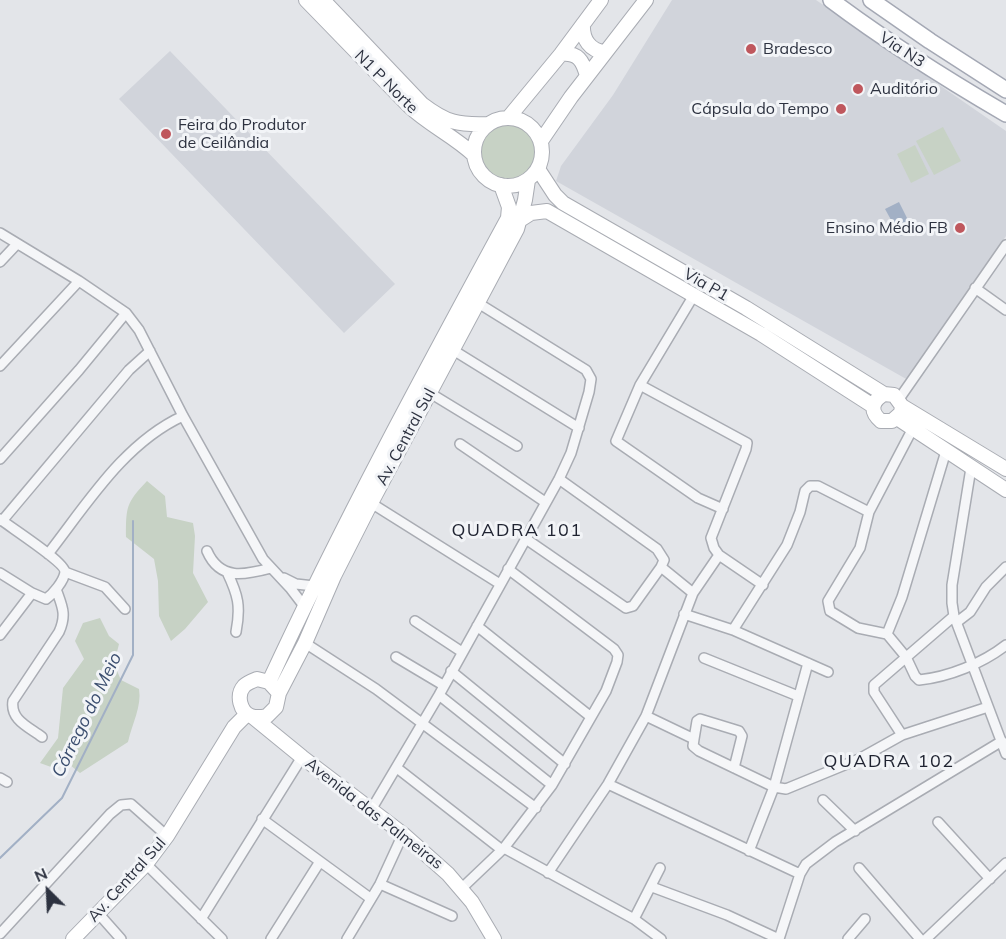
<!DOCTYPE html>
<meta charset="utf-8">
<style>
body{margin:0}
#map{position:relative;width:1006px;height:939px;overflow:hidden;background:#e3e5e9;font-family:Mulish,sans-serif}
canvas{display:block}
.north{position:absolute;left:18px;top:861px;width:60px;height:60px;-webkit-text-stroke:4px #f2f4f7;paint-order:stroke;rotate:336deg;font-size:16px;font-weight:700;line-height:24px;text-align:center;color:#2d3240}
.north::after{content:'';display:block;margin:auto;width:21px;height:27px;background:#2d3240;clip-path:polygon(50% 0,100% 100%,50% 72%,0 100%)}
</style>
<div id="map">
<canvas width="1006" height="939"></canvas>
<div class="north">N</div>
</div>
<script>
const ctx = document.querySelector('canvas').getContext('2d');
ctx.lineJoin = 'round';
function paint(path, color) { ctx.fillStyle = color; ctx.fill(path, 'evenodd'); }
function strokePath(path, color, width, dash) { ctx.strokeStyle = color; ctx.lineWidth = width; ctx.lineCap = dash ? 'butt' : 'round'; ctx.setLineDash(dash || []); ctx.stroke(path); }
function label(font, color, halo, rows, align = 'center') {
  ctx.font = font + ' Mulish,sans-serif'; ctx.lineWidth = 6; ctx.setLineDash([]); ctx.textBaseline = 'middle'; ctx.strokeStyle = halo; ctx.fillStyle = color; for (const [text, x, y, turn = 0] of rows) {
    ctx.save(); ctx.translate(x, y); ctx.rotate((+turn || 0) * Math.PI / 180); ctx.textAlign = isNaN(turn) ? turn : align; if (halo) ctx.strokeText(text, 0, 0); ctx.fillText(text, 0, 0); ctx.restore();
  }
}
const built = new Path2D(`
 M672,0H816L1006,131V236L908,380L556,181L561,166L613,95Z
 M170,51L395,284L344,333L119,99Z`);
const green = new Path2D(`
 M480 152a29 29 0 1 1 58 0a29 29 0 1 1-58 0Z
 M943,127L961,161L934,175L916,141Z
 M915,145L929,174L911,183L897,154Z
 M147,481L165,496L167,517L193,523L195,536L193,573L208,602L185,629L171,641L159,616L158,581L154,559L126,537C126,507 126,503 147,481Z
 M100,618L109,636L119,644L114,664L121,680L139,689C142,706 132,724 128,742L80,773L65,761L51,767L40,763L58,738L63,688L84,659L75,641L83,623Z`);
const water = new Path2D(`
 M899,202L913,230L900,236L885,209Z`);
const stream = new Path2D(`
 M0,858L62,798L133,655V521`);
const street = new Path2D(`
 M0,233L79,281L126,313L139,330L183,416L263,559L291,589L304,606
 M0,262L17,244
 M975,288L1006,310
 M694,295L640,385L616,441L698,498L723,509
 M453,350L579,428
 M0,366L79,281
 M640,385L747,443L746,449L711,538L714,548L719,555
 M430,393L517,446
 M899,399L1006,245
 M912,430L869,512L860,548L828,601L830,611L858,628L887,634L906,657L915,676L919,680C949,677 983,663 1006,645
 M460,444L545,502
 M0,459L79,370L126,313
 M971,468L952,585V603L954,616L1006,754
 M371,503L500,584
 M0,519C10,527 65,562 65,572C64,581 53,594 46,599L32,593L0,573
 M2,521L129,370L150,351
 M526,539L626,608L633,606L661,567L664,560L657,549L559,479
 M207,551C220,581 245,575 271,568
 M48,554C87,504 124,443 183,416
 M661,567L693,593
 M65,572L105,587L125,609
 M227,572C238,595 241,606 236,632
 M284,578L296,584L314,586
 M684,614L733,630L828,672
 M415,621L462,652
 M957,622L970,612L986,587L1006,567
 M477,626L591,717
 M733,630L787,545L800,512L805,491L810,486H818L869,512
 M887,634L902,597L946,451
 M0,635L32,593
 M305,643L376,689L536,808
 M396,657L443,685
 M704,658L798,696
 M451,671L565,764
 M439,695L552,785
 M646,716L694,739L693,746L699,751L774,787L786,789L859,759L902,735L988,707
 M902,735L874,692V685L954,616
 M42,737C29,727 10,720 13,701L59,632C67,614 62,606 56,589
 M694,739L697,721L700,719L739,731L742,736L734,768
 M397,768L502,850
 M0,778L7,782
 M608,784L800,874
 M823,800L855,831
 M371,810L439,695L559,479L571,453L589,392L591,379L586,370L478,303
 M262,819L370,898
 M938,822L990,879
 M504,848L634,919L661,939
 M749,851L774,787L808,663
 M146,864L222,939
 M859,868L920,939
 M548,873L608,784L646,716L693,593L719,555L763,585
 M380,884L452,916
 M652,887L727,915L779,939
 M462,888L504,848L552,785L606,691L617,662L618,655L614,649L508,569
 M98,913L121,939
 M201,919L302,757
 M634,919L660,868
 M0,934L110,814L121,805L131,804L167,836
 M271,939L319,863
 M347,939L380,884L403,834
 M779,939L800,874L806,864L835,842L1002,741
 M848,939L865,919
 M926,939L1006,863`);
const secondary = new Path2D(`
 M306,0L409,106C429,125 454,136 474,155
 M323,0L422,104C447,123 458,125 488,124
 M583,24C582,39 590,51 605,52
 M561,54C578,52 583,61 587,76
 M509,117L561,54L601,0
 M474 152a34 34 0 1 1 68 0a34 34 0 1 1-68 0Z
 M541,141L571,97L646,0
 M538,169L555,195L563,203L746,308L884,394L894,395L902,406L901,413L892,421H881C869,411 872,401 884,394
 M520,220L531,213L547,211L761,334L873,406
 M902,406L1006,469
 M897,418L1006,490
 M257,679L269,682L279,693L276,707L267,716C262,717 256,718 251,716C240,712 236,695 244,686C247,683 252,681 257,679Z
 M269,682C342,524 425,371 508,218L509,207L501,185
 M279,693L305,643L334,576L371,503L517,229L525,200L528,180
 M253,717L302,757L403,834L448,874L472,902L494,939
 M73,939L146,864L167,836L234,727L247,714`);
const primary = new Path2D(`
 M831,0C887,42 946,79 1006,114
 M871,0L930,41L1006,90`);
const markers = [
 [751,49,6,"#bf575d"],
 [858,89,6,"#bf575d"],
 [841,109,6,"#bf575d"],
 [166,134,6,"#bf575d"],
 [960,228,6,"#bf575d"]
];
const poiNames = [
 ["Bradesco",763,49],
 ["Auditório",870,89],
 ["Cápsula do Tempo",829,109,"right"],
 ["Feira do Produtor",178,125],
 ["de Ceilândia",178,143],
 ["Ensino Médio FB",948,228,"right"]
];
const streetNames = [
 ["Via N3",902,50,33],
 ["N1 P Norte",386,82,45],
 ["Via P1",706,285,30],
 ["Av. Central Sul",406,437,-62],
 ["Avenida das Palmeiras",374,814,38],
 ["Av. Central Sul",127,880,-48]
];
const neighbourhoodNames = [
 ["QUADRA 101",517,531],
 ["QUADRA 102",889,762]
];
const waterNames = [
 ["Córrego do Meio",87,715,-64]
];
paint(built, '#d1d4db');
paint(green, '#c7d2c5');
paint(water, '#a2b0c5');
strokePath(stream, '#a2b0c5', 2);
strokePath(street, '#a9acb3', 12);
strokePath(secondary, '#a9acb3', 16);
strokePath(primary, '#a4a8b4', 18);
strokePath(street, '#f5f6f8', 9);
strokePath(secondary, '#fff', 14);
strokePath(primary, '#fff', 15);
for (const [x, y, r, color] of markers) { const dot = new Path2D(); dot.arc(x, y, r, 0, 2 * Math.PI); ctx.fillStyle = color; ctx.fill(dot); strokePath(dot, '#f2f4f7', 2); }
label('16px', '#2d3240', '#f2f4f7', poiNames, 'left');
label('16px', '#2d3240', '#f2f4f7', streetNames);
ctx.letterSpacing = '1.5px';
label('18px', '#1f2331', '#f2f4f7', neighbourhoodNames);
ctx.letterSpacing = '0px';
label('italic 18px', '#3b4e6f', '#f2f4f7', waterNames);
</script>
